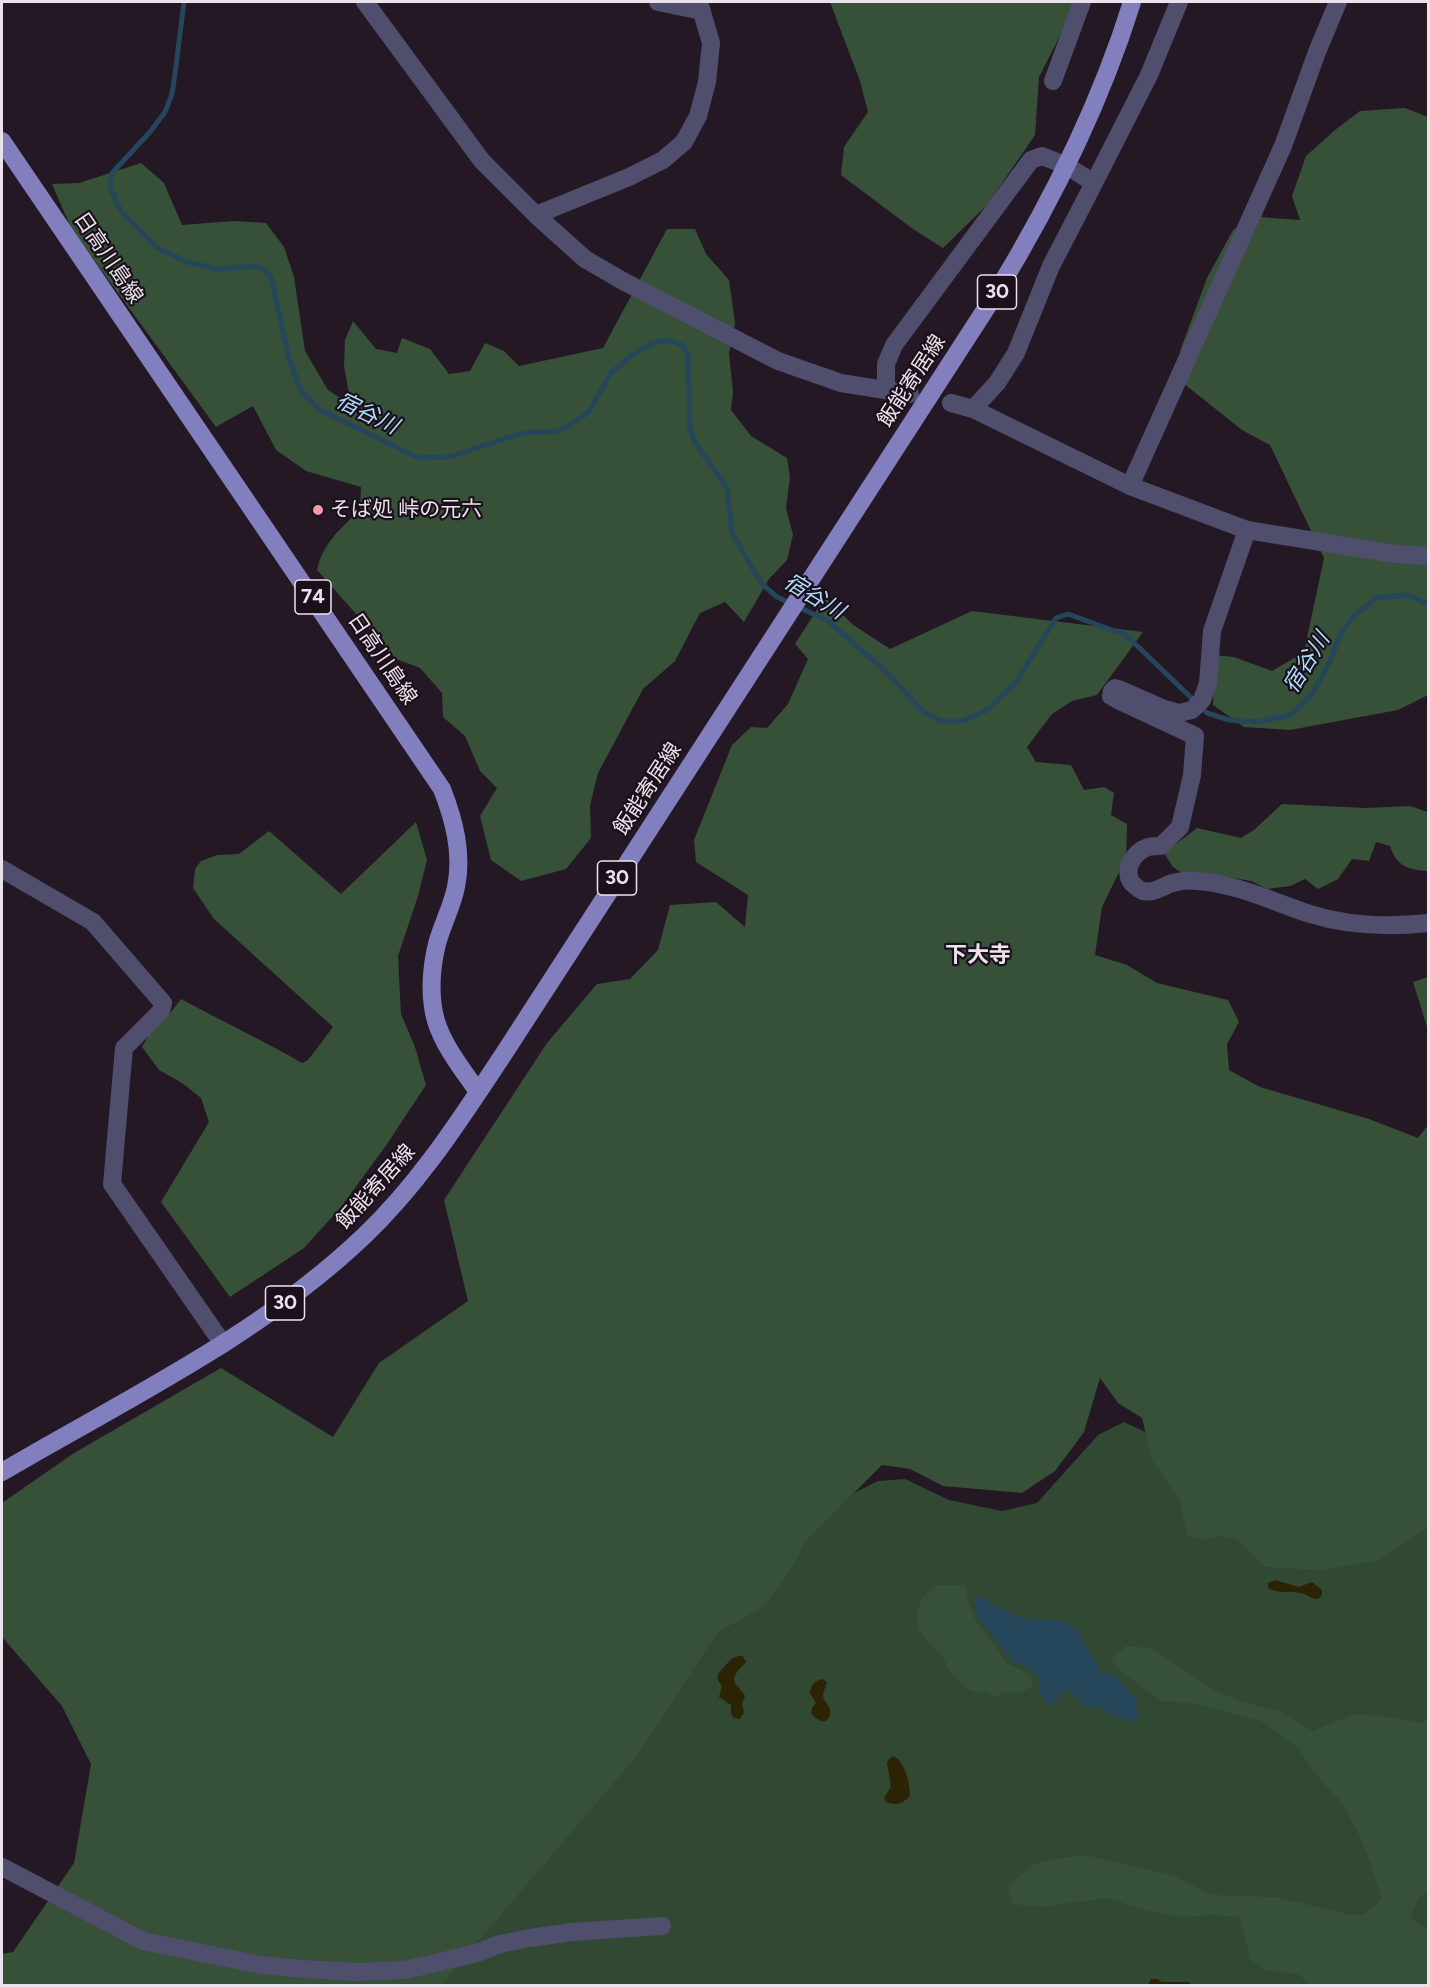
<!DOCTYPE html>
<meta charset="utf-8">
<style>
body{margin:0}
#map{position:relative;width:1430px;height:1987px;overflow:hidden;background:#241824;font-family:Figtree,sans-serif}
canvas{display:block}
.frame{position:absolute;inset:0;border:3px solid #ebe3eb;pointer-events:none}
</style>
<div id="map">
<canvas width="1430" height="1987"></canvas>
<div class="frame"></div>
</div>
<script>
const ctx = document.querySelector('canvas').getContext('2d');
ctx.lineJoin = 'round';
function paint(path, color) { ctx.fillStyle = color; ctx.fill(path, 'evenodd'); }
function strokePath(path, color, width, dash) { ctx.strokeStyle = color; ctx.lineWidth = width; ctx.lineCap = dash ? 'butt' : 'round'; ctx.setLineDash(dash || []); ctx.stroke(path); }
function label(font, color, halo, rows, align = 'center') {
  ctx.font = font + ' Figtree,"Noto Sans JP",sans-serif'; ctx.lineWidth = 4.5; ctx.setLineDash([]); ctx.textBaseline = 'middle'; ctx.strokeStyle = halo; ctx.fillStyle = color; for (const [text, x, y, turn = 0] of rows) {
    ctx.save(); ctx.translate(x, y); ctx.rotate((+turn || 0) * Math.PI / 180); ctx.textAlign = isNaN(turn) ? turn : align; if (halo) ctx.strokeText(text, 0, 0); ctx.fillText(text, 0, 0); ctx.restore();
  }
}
const green = new Path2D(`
 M1124,1422L1154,1436L1428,1474V1985L411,1986L746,1595L854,1493L878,1481L905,1479L949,1500L1002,1511L1037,1503L1098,1435Z`);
const forest = new Path2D(`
 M830,2H1074L1061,34L1039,77L1035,135L987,205L943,248L913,229L841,175L844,147L868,112L860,81Z
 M1405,108L1428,117V695L1398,710L1290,730L1244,727L1213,705L1214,655L1234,657L1272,671L1304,652L1324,558L1270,445L1242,430L1183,383L1180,351L1207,278L1233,230L1259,217L1300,220L1292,196L1306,156L1335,130L1360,111Z
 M141,163L164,183L182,225L234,221L266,223L284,247L294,277L305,351L328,390L351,405L344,366L345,340L353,321L376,349L397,353L402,338L430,349L449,374L470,371L485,343L504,351L519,366L603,348L667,229H695L706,254L729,280L735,323L729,354L733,392L731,410L751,436L787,458L790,477L786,508L793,535L787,560L769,579L744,622L725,602L700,613L675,661L643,689L598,773L590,805L591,838L566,869L521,881L491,860L480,816L497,788L480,771L465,736L443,717L442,693L420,668L396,659L317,570C323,543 340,529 360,510L361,487L306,471L276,450L253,406L216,427L72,230L52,184L79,183Z
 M825,597L852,624L890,649L972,611L1143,632L1097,695L1072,701L1052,714L1027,747L1036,762L1071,765L1084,790L1104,787L1114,793L1111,815L1127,824L1126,858L1102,907L1095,955L1127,965L1157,983L1228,1000L1239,1022L1227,1044L1229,1070L1260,1087L1369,1119L1418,1138L1428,1125V1528L1376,1561L1319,1570L1264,1567L1238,1540L1220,1535L1202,1540L1187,1535L1180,1501L1152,1460L1142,1418L1118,1403L1100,1378L1084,1432L1055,1471L1022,1493L943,1486L910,1469L882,1465L807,1540L786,1577L763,1607L718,1632L635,1758L441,1985H2V1954L13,1952L74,1863L91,1764L62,1706L2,1637V1503L74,1453L221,1368L333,1437L379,1363L468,1301L444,1200L547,1043L597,984L630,979L658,950L670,905L716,902L745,927L748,895L696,862L694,840L732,745L751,727L767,728L788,704L808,659L795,644Z
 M1282,804L1366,808L1410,806L1428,812V871C1409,870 1396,866 1390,846L1376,842L1369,861L1352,859L1338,879L1318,889L1305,879L1290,886L1267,889L1251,881L1205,873L1185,875L1173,867L1164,853L1197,828L1241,838L1254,830Z
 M416,822L427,860L418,896L398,956L401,1014L415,1047L426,1085L387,1144L341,1207L304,1248L230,1297L161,1202L209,1122L201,1098L182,1083L159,1070L142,1047L151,1031L168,1016L181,999C221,1021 263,1040 302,1063L308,1060L333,1027L214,919L193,888L195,869L201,861L217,855L239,854L269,831L341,894Z
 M1428,977V1030L1413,982Z
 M936,1585H966L968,1601L976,1621L1008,1664L1031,1675L1032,1687L1018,1693L1004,1691L994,1698L987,1691L978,1693L968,1689L951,1674L943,1657L929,1643L918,1629L917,1611L922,1598Z
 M1126,1646L1152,1648L1213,1690L1240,1701L1281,1712L1313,1731L1354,1714L1390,1717L1421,1723L1428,1719V1893L1420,1896L1410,1917L1428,1930V1985H1309L1300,1975L1265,1970L1250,1959L1240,1917L1214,1915L1180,1917L1147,1911L1108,1898L1040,1907L1013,1904L1008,1887L1032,1865L1054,1859L1085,1855L1172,1875L1212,1895L1276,1897L1351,1915H1363L1382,1899L1370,1862L1358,1833L1342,1803L1318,1777L1297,1747L1263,1722L1198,1704L1162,1701L1128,1677L1110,1660Z`);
const sand = new Path2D(`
 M1275,1580L1299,1587L1312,1582L1322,1590V1595L1318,1599C1311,1599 1310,1596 1304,1594C1290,1590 1282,1595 1268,1588V1583Z
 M738,1656H743L746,1662C739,1670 728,1678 739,1688C741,1691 744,1693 745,1696L742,1704L744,1712L740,1719L734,1718L731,1714V1705L719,1697L722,1686L718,1680V1674L731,1659Z
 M822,1679L827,1682C826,1687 823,1691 823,1696C824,1702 832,1707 830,1715C826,1727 815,1719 811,1713L812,1708L816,1703L810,1693C811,1685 814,1681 822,1679Z
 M892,1756C905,1759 910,1784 910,1796C902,1804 897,1806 886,1802L884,1798L891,1787L887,1762Z
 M1151,1979H1157L1162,1982H1188L1191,1984L1148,1985Z`);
const water = new Path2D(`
 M980,1597L1015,1616L1038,1620L1058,1619L1075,1627L1101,1672L1114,1676L1135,1698L1138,1718L1132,1722L1118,1718L1104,1709L1084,1706L1070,1690L1059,1693L1055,1704H1047L1038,1691L1041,1678L1030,1668L1014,1663L979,1618L973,1599Z`);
const stream = new Path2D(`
 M184,2L175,74L172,94L165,112L150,132L112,173L110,187L121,212L156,247L187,262L216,269L258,266L271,276L289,359L301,391L318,409L419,458L449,457L522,433L560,431L589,412L610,374L631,356L653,343L669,340L684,346L688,357L690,430L695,442L727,488L732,533L761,583L777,597L828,621L883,669L924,712L941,721H962L987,710L1017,681L1056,618L1068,614L1126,635L1207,713L1229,720L1255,722L1291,715L1313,693L1331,659L1340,635L1353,617L1376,598L1407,595L1428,604`);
const minor = new Path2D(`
 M365,2L482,161L536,215L585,259L621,280L778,361L841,383L910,394
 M658,2L702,11
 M1053,81L1082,2
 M1094,183L1149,75L1179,2
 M536,215L629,177L663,160L684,142L698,116L707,82L711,43L699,2
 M886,390V364L894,345L1031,160L1042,156L1067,166L1094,183L1051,266L1016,353L997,383L973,409
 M951,403L973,409L1130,486L1247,530L1395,554L1428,556
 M1130,486L1283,146L1317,52L1338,2
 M1247,530L1212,631L1208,683L1202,700L1192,710L1179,713L1164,709L1121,690L1115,688L1112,691L1111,696L1118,700L1195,736L1192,775L1180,827L1161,846C1156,846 1152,846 1148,847C1134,852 1122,870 1132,883C1135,886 1139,890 1143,891C1154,894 1164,885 1173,883C1180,881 1189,880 1196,881C1235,883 1273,902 1310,914C1348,926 1390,927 1428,923
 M2,869L93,922L163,1003L161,1011L124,1048L112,1184L223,1344
 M2,1867L143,1941L261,1965L303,1969L357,1972L406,1970L477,1953L500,1944L530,1938L571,1932L662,1926`);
const major = new Path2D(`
 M2,141L442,789C454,820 463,853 456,887C452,907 442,925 437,944C431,968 429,997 436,1021C444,1047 463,1070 478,1092
 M2,1472C126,1399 259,1336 364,1236C420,1183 461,1118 503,1055C542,995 580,936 619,876C744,681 871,488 996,293C1052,201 1100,105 1132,2`);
const markers = [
 [318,510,6,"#f39aa9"]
];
const shields = [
 [997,292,39],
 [313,597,36],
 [617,878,39],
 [285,1303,39]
];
const shieldNames = [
 ["30",997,292],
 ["74",313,597],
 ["30",617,878],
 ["30",285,1303]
];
const streetNames = [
 ["日高川島線",108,258,56],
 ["飯能寄居線",912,381,-57],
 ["日高川島線",382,659,56],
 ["飯能寄居線",648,789,-57],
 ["飯能寄居線",376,1187,-48]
];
const poiNames = [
 ["そば処 峠の元六",330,510]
];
const waterNames = [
 ["宿谷川",367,414,26],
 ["宿谷川",814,597,31],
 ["宿谷川",1307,663,-58]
];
const neighbourhoodNames = [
 ["下大寺",978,956]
];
paint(green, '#314832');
paint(forest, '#365138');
paint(sand, '#2b2303');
paint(water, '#25465b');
strokePath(stream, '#25465b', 5);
strokePath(minor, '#4f4e6d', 18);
strokePath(major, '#827fbf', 18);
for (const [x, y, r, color] of markers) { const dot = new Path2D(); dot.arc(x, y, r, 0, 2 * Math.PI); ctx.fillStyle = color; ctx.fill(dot); strokePath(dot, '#1a0f1a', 2); }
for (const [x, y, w] of shields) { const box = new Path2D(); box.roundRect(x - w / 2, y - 17, w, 34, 4.5); ctx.fillStyle = '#1a0f1a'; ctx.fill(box); strokePath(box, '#ebe3eb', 1.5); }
label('bold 20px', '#ebe3eb', null, shieldNames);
label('21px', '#ebe3eb', '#1a0f1a', streetNames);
label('21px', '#ebe3eb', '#1a0f1a', poiNames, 'left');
label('italic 22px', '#addcfc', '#1a0f1a', waterNames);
label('bold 22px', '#ebe3eb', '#1a0f1a', neighbourhoodNames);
</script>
